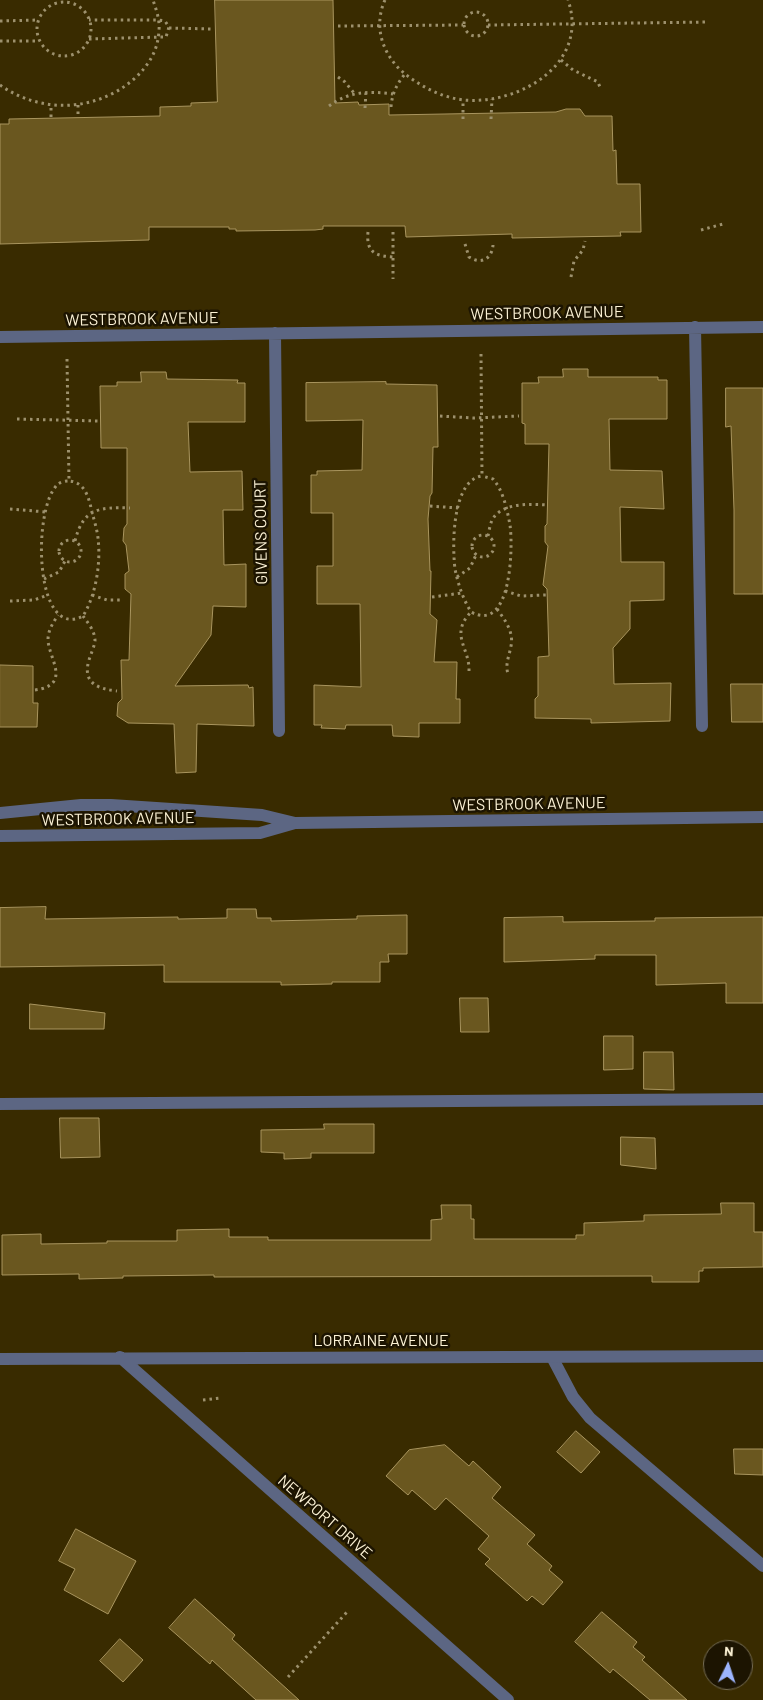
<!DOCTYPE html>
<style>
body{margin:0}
#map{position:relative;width:763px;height:1700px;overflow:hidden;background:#392b00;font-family:Barlow,sans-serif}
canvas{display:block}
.north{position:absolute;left:703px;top:1640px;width:50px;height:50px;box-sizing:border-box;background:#1c1401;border:1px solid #766d56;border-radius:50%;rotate:4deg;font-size:14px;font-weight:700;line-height:20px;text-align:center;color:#fcf2d5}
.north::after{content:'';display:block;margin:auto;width:18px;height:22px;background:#9cb4fd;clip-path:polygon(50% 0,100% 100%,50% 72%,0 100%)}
</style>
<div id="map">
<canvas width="763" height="1700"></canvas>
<div class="north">N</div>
</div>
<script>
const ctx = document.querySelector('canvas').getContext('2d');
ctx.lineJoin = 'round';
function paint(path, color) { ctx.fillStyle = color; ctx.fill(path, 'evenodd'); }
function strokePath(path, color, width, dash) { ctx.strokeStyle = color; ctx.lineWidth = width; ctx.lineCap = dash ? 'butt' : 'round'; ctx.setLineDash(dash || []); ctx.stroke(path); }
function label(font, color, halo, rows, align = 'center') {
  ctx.font = font + ' Barlow,sans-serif'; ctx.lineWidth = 5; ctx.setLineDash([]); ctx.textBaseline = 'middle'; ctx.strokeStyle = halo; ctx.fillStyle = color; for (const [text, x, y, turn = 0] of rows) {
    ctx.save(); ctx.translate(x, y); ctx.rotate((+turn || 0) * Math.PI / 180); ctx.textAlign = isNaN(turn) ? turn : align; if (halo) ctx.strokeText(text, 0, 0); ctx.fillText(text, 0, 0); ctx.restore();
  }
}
const building = new Path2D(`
 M215,0H333L335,103L358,102L359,105L389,104V115L556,112L566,109H580L585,116H612L613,151L616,150L617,184H640L641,232H620L621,236L512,238V234L406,237L405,226H323V229L315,230L236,231V229H229V227H149V240L0,244V124H9V119L160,116V107L191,106V103L217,102Z
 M563,369H588V377H658V380H667V419H609L610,470L662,471L664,509L620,507L621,562H664V600L630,601V629L613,648L614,684L671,683L670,721L591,723V719L535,718V699L538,696V657L549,656L547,589L543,585L548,546L545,542V526L547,524L549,444H525V424L522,423V383H539L538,377H563Z
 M141,372H166L167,379L238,380L237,383H245V422H188L190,472L242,471L243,510H223L224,565L246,564V607L213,606L211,635L175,686L248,685L249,688L253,687L254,726L197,724L196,772L176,773L174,724L128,723L117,716L118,703L122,699L121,660H129L131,594L125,589V574L129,571L126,545L123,541L124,528L127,524V448H101L100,386H117V382H141Z
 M386,382V384L437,385L438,447H433L432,493L430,496L428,519L430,571H431L430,614L437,620L434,662H457L456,699H460V723H419V737L393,736L392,725H346L345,729L321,728L322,725H314V685L361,687L360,604H317V566H333V513H311V475H317V471L362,470L363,420L306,421V383Z
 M726,388H763V594H734V510L731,426L726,427Z
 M0,665L33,666V703H38L37,727H0Z
 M731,684H763V722H732Z
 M46,907L45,919L178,917V919L227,918V909H256L257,918H271V921L357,919V916L407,915V954H388L389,962H380V982H332V984L281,985V982H164V965L0,967V908Z
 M563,917V922L655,921V918L763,917V1003H726V983L656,985V955H595V959L504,962V918Z
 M460,998H488L489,1032H461Z
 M30,1004L105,1013L104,1029H30Z
 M604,1036H633V1069L604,1070Z
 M644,1052H673L674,1090L644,1089Z
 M60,1118H99L100,1157L61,1158Z
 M324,1124H374V1153H311V1158L284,1159V1153L261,1152V1130L324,1129Z
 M621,1137L655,1138L656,1169L621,1165Z
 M721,1203H754V1232H763V1267L703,1268V1271H699V1282H652V1276L214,1277V1275L123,1276V1278L79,1279V1274L2,1275V1235L41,1234V1244L107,1243V1241H177V1230L229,1229V1237H268V1240H431V1220L442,1219L441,1205H471V1219H474V1239H576V1235H584V1223L644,1221V1215L721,1214Z
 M576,1431L600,1452L581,1473L557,1452Z
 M445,1445L469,1466L473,1461L501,1487L492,1498L535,1535L527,1544L552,1566L549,1570L563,1582L543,1605L532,1596L527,1601L485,1564L490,1559L478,1549L489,1536L446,1498L435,1510L412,1490L408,1495L386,1476L409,1450Z
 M734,1449H763V1475L735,1474Z
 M76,1529L136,1561L108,1614L64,1590L75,1569L59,1561Z
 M195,1599L235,1635L232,1639L299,1700H256L212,1660L210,1664L169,1628Z
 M602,1612L637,1642L633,1647L645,1657L642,1660L687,1700H650L613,1669L610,1673L575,1642Z
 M120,1639L143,1660L123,1682L100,1661Z`);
const path = new Path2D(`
 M385,0C378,15 378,33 385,48C391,62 402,73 415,81C430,91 446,98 464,100C519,105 590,64 568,0
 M37 29a27 27 0 1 1 54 0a27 27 0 1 1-54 0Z
 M464 24a12 12 0 1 1 24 0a12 12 0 1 1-24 0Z
 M0,21L38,20
 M488,25L709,22
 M338,26L463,25
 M169,28L211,29
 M89,39L162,37H166L169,27L165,21L158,20H89
 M0,41H38
 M561,60L573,70L598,82L601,90
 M338,77L345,82L354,93
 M0,85C41,114 96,112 134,79C149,65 158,51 159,30C160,20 156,9 153,0
 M78,105V116
 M329,106C349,91 369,91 393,94
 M391,107C392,93 397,84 405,74
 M365,108L366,92
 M51,117V105
 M463,119V100
 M491,119L492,99
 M701,230L723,224
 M368,232C366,252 375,256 393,257
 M393,232V279
 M465,244L469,257C481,265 492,259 493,245
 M571,277L574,261L583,250L585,241
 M481,354L482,476C452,480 452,545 455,569C458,584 463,599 471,612C512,634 513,546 510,525C507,509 503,490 493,479L482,476
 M67,359L69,481C65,481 61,482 58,484C32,507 34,642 83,616C96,595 101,563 98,538C97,529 94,520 92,512C89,498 85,482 69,481
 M440,416L474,418L519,416
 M17,419L98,421
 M430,506L458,508
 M10,509L46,512
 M472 546a11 11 0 1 1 22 0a11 11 0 1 1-22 0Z
 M488,536C489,531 490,525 492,520C502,502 531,504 548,505
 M59 551a11 11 0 1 1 22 0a11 11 0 1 1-22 0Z
 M75,541C83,508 100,507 130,508
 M457,577L470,568L476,555
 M44,579L59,572L65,561
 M505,591L521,596L546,595
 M92,595L107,600H122
 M432,597L462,593
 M10,601L34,600L48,595
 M497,609C505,620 514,632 511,646C509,657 505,664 508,674
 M83,616C88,623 95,631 95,641C94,647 91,654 89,660C82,683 98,689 117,691
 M469,671C470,648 449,635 471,612
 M35,690C72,685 49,659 48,640C48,630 53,623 58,615
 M203,1400L220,1398
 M288,1677L347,1612`);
const service = new Path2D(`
 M0,1104L763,1099
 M552,1357L573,1397L590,1418L763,1566`);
const minor = new Path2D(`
 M695,327L702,726
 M275,333L279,731
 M0,337L763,327
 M120,1357L508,1700
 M0,1359L763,1356`);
const tertiary = new Path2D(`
 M0,813L81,805H111L262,815L295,823
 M0,836L260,833L295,823L763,817`);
const streetNames = [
 ["WESTBROOK AVENUE",547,313,-1],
 ["WESTBROOK AVENUE",142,319,-1],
 ["GIVENS COURT",261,532,-91],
 ["WESTBROOK AVENUE",529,804,-1],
 ["WESTBROOK AVENUE",118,819,-1],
 ["LORRAINE AVENUE",381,1341],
 ["NEWPORT DRIVE",325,1517,41]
];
paint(building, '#6a571f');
strokePath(building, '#a9955e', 1);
strokePath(path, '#9d916d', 3, [2.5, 4]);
strokePath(service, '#5c6683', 12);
strokePath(minor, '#5c6683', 12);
strokePath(tertiary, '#5c6683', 12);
label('16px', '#fcf2d5', '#1c1401', streetNames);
</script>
